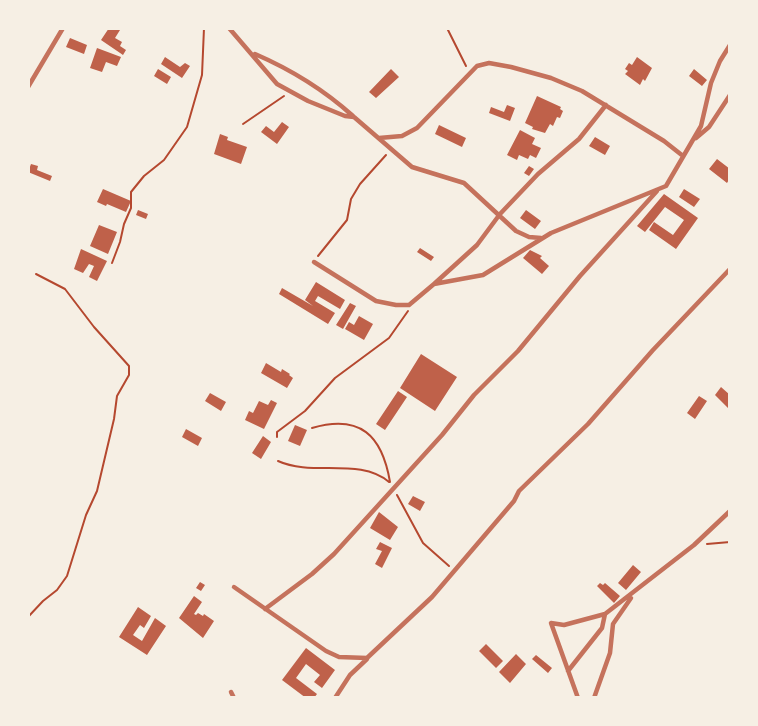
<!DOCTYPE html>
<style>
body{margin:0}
#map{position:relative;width:758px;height:726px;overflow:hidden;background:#f6efe4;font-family:Manrope,sans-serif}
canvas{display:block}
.frame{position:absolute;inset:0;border:30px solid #f6efe4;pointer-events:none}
</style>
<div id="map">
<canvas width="758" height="726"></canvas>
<div class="frame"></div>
</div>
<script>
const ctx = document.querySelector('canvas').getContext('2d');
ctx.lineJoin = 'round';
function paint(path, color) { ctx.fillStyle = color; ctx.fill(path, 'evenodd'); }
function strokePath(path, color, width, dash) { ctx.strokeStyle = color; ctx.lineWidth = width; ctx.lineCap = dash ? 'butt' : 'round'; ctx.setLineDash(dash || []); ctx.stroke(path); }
const building = new Path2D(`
 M109,28L120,30L115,38L122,42L120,46L126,50L123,55L101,40Z
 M70,38L87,45L84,54L66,47Z
 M97,48L121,57L117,66L106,62L102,72L90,68Z
 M165,57L180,67L185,63L190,66L182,78L161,64Z
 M637,57L652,68L645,81L643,79L640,85L625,74L628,71L625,69L629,63L632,65Z
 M158,69L171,77L167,84L154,76Z
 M391,69L399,77L376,98L369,92Z
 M694,69L707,80L702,86L689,76Z
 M537,96L561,107L560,109L563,111L560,118L557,117L553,126L550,124L545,133L532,129L533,127L525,123Z
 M507,105L515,108L510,121L489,113L491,107L504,112Z
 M282,122L289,127L277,144L261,132L266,126L274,132Z
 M439,125L466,138L462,147L435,134Z
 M520,130L535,138L532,144L541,148L536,158L530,155L528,159L519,155L517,160L507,155Z
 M220,134L228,137L227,140L247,147L241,164L214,154Z
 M595,137L610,146L605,155L589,146Z
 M717,159L730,169V178L727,183L709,169Z
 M31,164L38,166L37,170L52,176L50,181L28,172Z
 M529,166L534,169L529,176L524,173Z
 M103,189L131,201L126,212L107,204L106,206L97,202Z
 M684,189L700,199L694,207L679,197Z
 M664,194L698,218L676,249L649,230L654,222L673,235L684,220L665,207L645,232L637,226Z
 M138,210L148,214L146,219L136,215Z
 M526,210L541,221L535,229L520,218Z
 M99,225L117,232L108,254L90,246Z
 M420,248L434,257L431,261L417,252Z
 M81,249L107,261L97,281L89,277L94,266L89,264L83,273L74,269Z
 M530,250L542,256L540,258L549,266L542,274L523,258Z
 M316,282L345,300L340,309L318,296L315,301L335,313L328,324L279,294L282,288L313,306L305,300Z
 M350,303L356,306L343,329L336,325Z
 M359,316L373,324L364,340L345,329L349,322L354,325Z
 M421,354L457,377L435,411L400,388Z
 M266,363L281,372L282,369L290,374L289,375L293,378L287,388L261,373Z
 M721,387L730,395L728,408L715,395Z
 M398,391L407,397L385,430L376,424Z
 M210,393L226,402L221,411L205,401Z
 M699,396L707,401L695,419L687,413Z
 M271,400L277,403L264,429L245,420L249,411L253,413L259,401L268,405Z
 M295,425L307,430L300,446L288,441Z
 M186,429L202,438L198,446L182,437Z
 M263,436L271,442L261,459L252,453Z
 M413,496L425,502L420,511L408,504Z
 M379,512L398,527L390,540L370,528Z
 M380,542L392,548L382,568L375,564L382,551L376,549Z
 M633,565L641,572L626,590L618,583Z
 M200,582L205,585L201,591L196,588Z
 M600,583L603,585L605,583L620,596L614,603L597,586Z
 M194,596L202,602L194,614L196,615L198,613L203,616L204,614L214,621L203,638L179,618Z
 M138,607L151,616L144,628L140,625L133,635L142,641L155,618L166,626L147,655L119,637Z
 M486,644L503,661L496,668L479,651Z
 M306,648L335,670L322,688L314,682L320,675L306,664L296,678L317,694L314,698H306L282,680Z
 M516,654L526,664L510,683L499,672Z
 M536,655L552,668L548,673L532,659Z`);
const path = new Path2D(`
 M447,28L466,66
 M243,124L284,96
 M318,256L347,220L351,199L360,184L386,155
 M112,263L120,242L124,224L131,208V192L144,176L164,160L187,127L202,75L204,28
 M312,428C360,414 382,435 390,482
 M277,437V432L305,411L335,378L389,338L408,311
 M278,461C313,477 359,457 389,482
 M397,495L423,543L449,566
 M707,544L730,542
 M28,617L43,601L57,590L67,576L86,515L97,491L114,419L117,396L129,375V366L94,327L65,289L36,274`);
const minor = new Path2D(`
 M229,28L277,84L308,101L345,116L354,117L412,167L464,183L516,231L529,237L541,238
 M255,54C292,70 323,89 353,116
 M28,87L63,28
 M379,138L402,136L417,128L477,66L489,63L511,67L551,78L582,91L664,141L683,156
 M696,138L709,127L730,95
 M314,262L376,301L396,305H409L434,284L483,275L551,233L666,186L701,126L711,83L720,61L730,45
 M434,284L477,245L500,214L538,174L579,139L606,105
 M234,587L326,651L339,657L367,658L432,597L514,501L519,491L588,424L653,350L730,269
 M265,609L312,574L334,554L442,435L474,395L518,351L580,276L657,191
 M568,671L602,628L605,614
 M231,692L234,698
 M335,698L350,675L367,659
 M578,698L551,623L564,625L605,614L694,545L730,511
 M594,698L610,653L613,624L631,598`);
paint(building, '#bf614a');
strokePath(path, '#b5482f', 2);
strokePath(minor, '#c5725c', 4.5);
</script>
